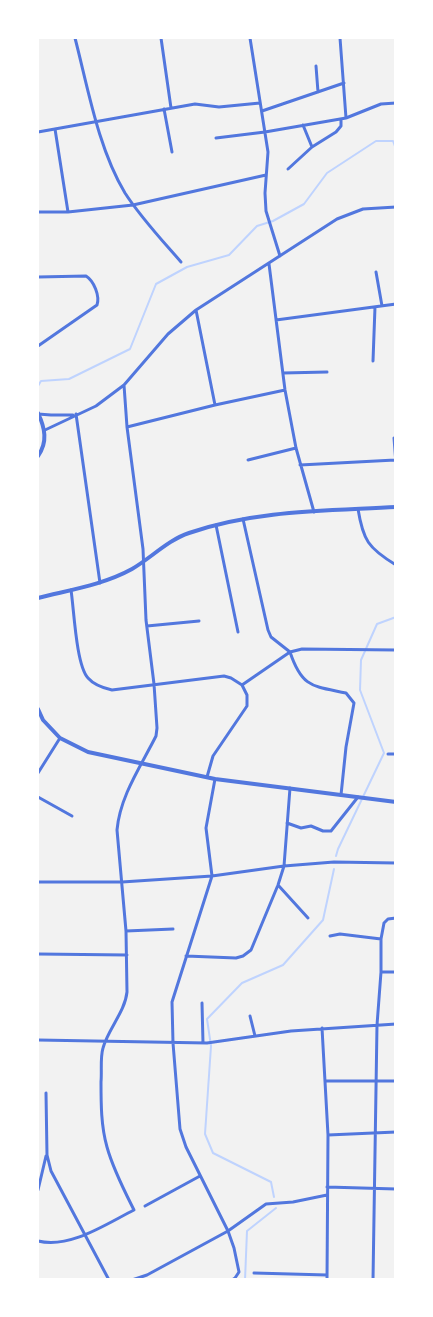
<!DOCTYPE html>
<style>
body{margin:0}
#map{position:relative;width:433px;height:1317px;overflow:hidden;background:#f2f2f2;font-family:Montserrat,sans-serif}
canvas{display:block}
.frame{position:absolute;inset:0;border:39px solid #fff;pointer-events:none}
</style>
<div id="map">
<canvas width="433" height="1317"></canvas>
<div class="frame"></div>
</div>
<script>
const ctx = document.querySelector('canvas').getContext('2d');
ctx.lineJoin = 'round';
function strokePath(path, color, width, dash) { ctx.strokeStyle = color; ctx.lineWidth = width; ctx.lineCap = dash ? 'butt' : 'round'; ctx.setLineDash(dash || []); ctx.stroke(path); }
const stream = new Path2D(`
 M38,386L41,381L69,379L130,349L156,284L187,267L229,255L257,226L273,221L304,204L327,173L376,141H393L396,149
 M336,856L338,849L384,753L360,690L361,660L377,624L396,617
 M274,1197L271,1182L213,1153L205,1134L211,1046L207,1019L242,983L283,965L323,920L334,869
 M245,1280L247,1231L276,1208`);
const minor = new Path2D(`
 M75,38C88,88 98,148 125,193C141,218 162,240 181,262
 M161,38L171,108
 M250,38L268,152L265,193L266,211L280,256
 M340,38L346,118
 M316,66L318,92
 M164,109L172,152
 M262,111L344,83
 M303,125L312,147
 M55,129L68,212
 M38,132L195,104L219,107L260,103
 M216,138L265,132L346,118L381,104L396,103
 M288,169L312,147L336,132L341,126V119
 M38,212H68L133,205L266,175
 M269,264L285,390L296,448L314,512
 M376,272L382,306
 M38,277L86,276C94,281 100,296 97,305L38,346
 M196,310L215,405
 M276,320L396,304
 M373,361L375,307
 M283,373L327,372
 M38,414L51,415H73
 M76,414L100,583
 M127,427L215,405L285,390
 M45,430L96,406L124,385L168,334L196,310L337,219L363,209L396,207
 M394,438L396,464
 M248,460L296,448
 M300,465L395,460
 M358,509C363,540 368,548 396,565
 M243,519L268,630L271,637L290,652
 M216,525L238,632
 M71,590C74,609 76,665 88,678C94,685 103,688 112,690L224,676L231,678L242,685L247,695V706L213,756L207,777
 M147,626L199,621
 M290,652C302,688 313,686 346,693L354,703L346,747L341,795
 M242,685L290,652L302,649L396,650
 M388,754H396
 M38,773L60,738
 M215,779L206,828L212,876L172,1002L173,1043L180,1129L186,1147L228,1231L234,1248L239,1272L235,1278L232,1280
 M38,797L72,816
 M287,823L301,828L311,826L323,831H331L358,797
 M38,882H122L212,876L284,866L334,862L396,863
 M278,885L308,918
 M126,931L173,929
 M330,936L340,934L381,939
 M38,954L127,955
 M186,956L236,958L243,956L251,950L278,885L284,866L290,788
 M381,972H396
 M202,1003L203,1043
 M250,1016L255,1036
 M322,1028L328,1135L327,1280
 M38,1040L207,1043L291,1031L396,1024
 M325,1081H396
 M46,1093L47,1155L51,1171L109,1280
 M328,1135L396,1132
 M327,1187L396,1189
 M38,1190L46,1156
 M145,1206L200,1176
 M38,1241C70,1249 106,1224 134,1210C124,1190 113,1169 107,1147C101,1126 101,1104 101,1082C102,1071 100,1058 103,1048C108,1029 125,1012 127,992L126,931L117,830C120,796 141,766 156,736L157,728L154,684L146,620L143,549L127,427L124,385
 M254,1273L327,1275
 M132,1280L147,1275L228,1231L266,1204L293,1202L327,1195
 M373,1280L377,1025L381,972V939L384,923L388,919L396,918`);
const tertiary = new Path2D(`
 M38,413C45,428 48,442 38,456
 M38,598C69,590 103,585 132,569C151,558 168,540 189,533C255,510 326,511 396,507
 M38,709L43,720L60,738L88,752L215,779L396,802`);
strokePath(stream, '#bfd3fe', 2);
strokePath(minor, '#5277de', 3);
strokePath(tertiary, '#5277de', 4);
</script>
